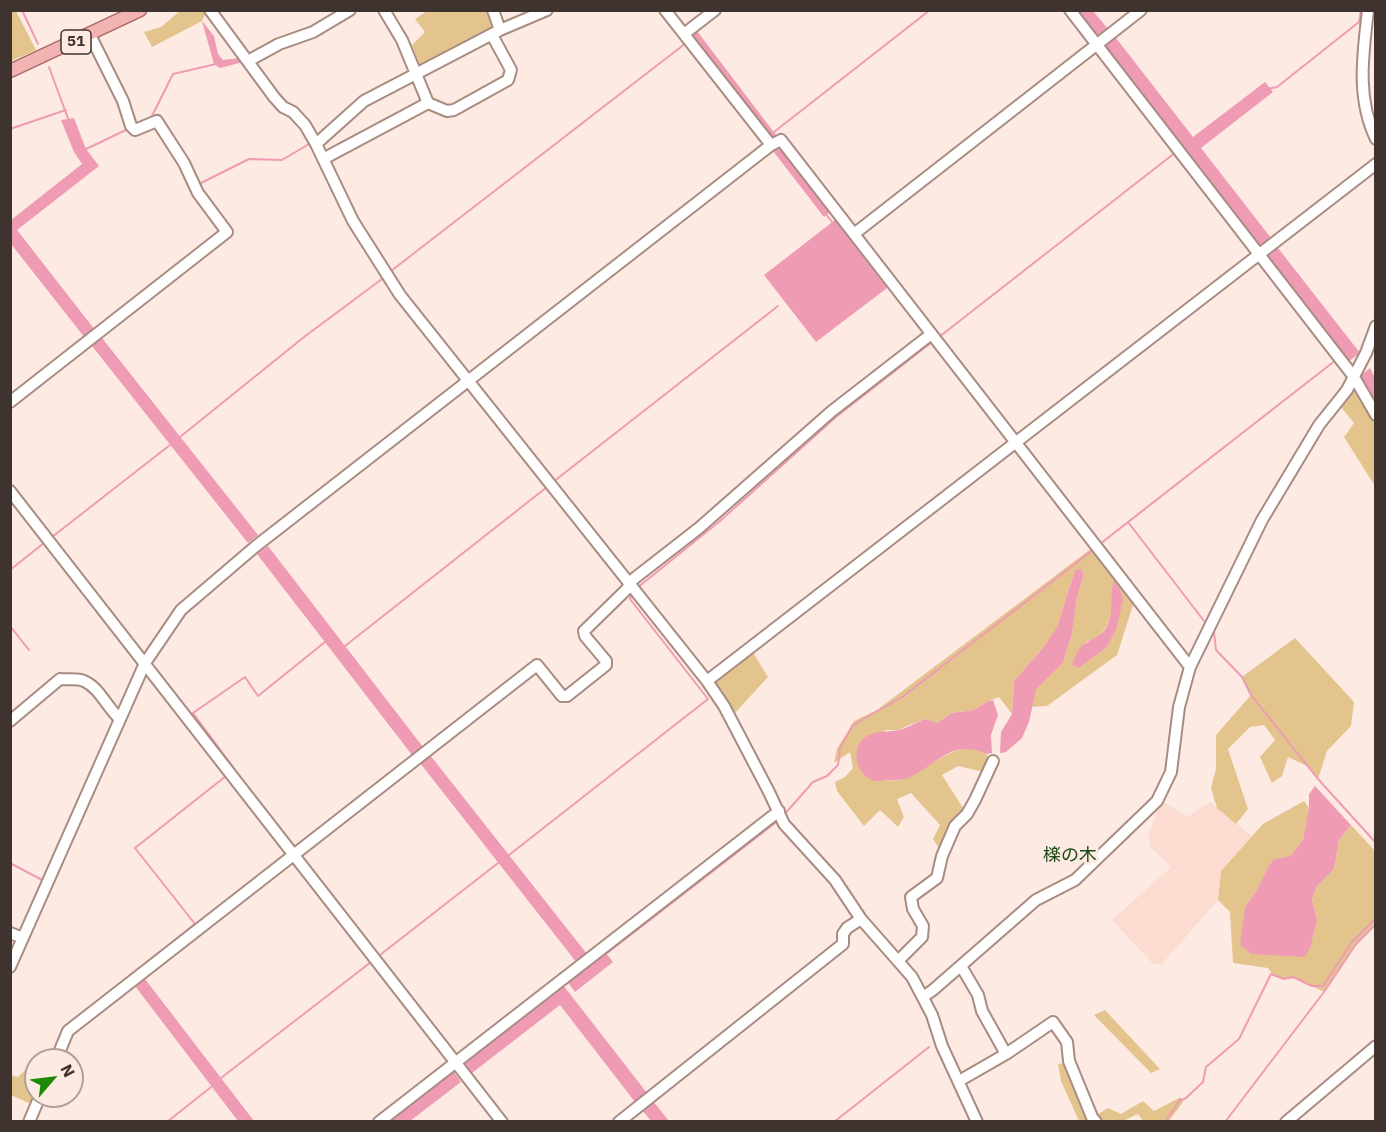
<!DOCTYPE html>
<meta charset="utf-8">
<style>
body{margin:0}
#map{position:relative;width:1386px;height:1132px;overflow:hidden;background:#fdeae3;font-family:"IBM Plex Sans",sans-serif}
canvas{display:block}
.frame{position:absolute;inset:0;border:12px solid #3f332f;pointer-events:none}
.north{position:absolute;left:24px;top:1048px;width:60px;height:60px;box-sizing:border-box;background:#fdeae3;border:2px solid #b1a19b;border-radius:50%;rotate:62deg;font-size:16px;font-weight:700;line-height:24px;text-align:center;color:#3f332f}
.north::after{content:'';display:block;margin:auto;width:21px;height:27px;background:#1e8a07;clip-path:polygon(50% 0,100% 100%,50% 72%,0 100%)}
</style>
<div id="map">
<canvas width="1386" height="1132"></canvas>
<div class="frame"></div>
<div class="north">N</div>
</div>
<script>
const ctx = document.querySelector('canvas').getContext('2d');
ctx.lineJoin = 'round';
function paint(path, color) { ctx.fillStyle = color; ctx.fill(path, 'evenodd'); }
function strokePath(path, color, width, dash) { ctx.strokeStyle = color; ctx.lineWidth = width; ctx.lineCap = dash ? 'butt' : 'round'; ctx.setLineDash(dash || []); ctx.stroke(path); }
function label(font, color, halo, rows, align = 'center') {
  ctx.font = font + ' "IBM Plex Sans","Noto Sans JP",sans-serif'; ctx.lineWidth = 6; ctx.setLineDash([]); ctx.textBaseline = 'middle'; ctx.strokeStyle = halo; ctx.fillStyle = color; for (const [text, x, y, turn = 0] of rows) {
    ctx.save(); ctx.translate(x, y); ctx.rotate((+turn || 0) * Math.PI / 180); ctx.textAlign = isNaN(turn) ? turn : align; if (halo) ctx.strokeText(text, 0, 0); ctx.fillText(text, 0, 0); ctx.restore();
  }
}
const built = new Path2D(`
 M1161,800L1187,817L1210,802L1252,836L1221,871L1218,900L1162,964H1153L1112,920L1171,867L1151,848L1148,836Z`);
const green = new Path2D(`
 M11,10L16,11L36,50L11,61Z
 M207,10L202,21L152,47L144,32L161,27L180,11Z
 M427,11H489L495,28L420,65L412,45L425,32L415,19Z
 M1355,387L1375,424V486L1344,437L1354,423L1341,407Z
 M1092,548L1134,602L1117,655L1047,706L1032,707L1035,689L1063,663L1072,634L1077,597L1084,575L1075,570L1057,627L1042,649L1014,681L1012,714L999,697L988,701L974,710L952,713L937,723L924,719L898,730H885L877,781C886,780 901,781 909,777C928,768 974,728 990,760L984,772L958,766L942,775L965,811L940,850L933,839L940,825L911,793L897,799L904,817L898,827L880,810L864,826L837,791L835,782L845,777L853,768L850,752L834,763L837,749L854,721L877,710ZM1112,585L1116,630L1107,647L1079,668L1072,665L1086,642C1112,634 1113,610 1112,585Z
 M1295,638L1354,702L1351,726L1327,751L1318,779L1307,766L1288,757L1282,776L1272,783L1260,757L1275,740L1264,725L1250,727L1228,749L1248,809L1236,824L1217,808L1211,788L1216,769V735L1251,695L1242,677Z
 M752,651L768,677L734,714L714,680Z
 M1304,801L1309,808L1303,840L1290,856L1274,859L1269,865L1257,890L1245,907L1317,920L1312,899L1317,886L1334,869L1339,840L1351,825L1375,851V924L1356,944L1324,992L1294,977C1283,980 1274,978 1268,968L1233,963L1230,912L1218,900L1221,871L1263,824Z
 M1105,1010L1160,1069L1151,1073L1094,1015Z
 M45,1050L54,1055L52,1060H36V1096L33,1105L11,1095V1075L18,1077Z
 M1072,1062L1095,1116L1108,1108L1121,1114L1143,1101L1154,1111L1181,1097L1183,1102L1169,1121H1143L1138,1114L1123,1121H1079L1061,1081L1058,1064Z`);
const water = new Path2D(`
 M1077,11H1093L1108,29L1098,38Z
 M337,15L243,62L220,68L214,64L202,21L214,36L218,54L223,60L240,58L272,41Z
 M697,31L776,135L770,139L691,36Z
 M1116,38L1193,137L1265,82L1273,92L1201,148L1271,238L1260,246L1105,46Z
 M74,118L86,149L99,166L17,230L95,330L85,338L11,244V220L82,164L74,152L61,120Z
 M779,146L830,212L824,217L773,151Z
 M835,220L887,288L816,342L764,275Z
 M1278,248L1360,353L1349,361L1268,256Z
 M102,338L258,535L248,543L92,346Z
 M1370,368L1375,378V405L1360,376Z
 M268,546L423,747L412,755L257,554Z
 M1081,569L1084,575L1077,597L1072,634L1063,663L1036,689L1029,722L1022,738L1006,752L1000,753L1001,732L1012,714L1014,681L1042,649L1057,627L1075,570Z
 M1114,581L1120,589L1123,600L1116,630L1107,647L1079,668L1072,665C1074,660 1076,653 1080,648C1088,639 1099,639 1106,628C1115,613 1109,592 1114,581Z
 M993,700L998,715L991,735L992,753L987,754C951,738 938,765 908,778C901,781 889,779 881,781C859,783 848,751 864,738C875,729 886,733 899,730C908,728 916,722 925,719L937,723L952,713L974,710L988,701Z
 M430,755L587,954L577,963L420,763Z
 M1315,786L1351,825L1339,840L1334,869L1317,886L1312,899L1317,920L1310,948L1305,957L1251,954L1240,945L1245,907L1257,890L1269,865L1274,859L1290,856L1303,840L1309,808V794Z
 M605,952L613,962L575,992L567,981Z
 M145,979L254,1121H238L135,986Z
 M563,985L647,1093L635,1102L560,1005L472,1073L464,1062Z
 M453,1071L461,1082L410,1121H388Z
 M653,1101L669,1121H651L642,1110Z`);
const stream = new Path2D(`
 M22,10L38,44
 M529,23L551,14
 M49,67L69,121
 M1267,89L1277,87L1359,22L1361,10
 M151,118L173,74L216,64
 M164,122L191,166
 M10,129L66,110
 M774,132L930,10
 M84,150L130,128
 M199,184L249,159L282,160L309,144
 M825,213L832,222
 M391,271L686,43
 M939,337L1176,152
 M1336,360L1100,544L1128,522Z
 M180,437L304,337L382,279
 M553,482L778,306
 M1128,522L1204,621
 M52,537L170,445
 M10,570L44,543
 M637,588L720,521L836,417L932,342
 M10,626L29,650
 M1214,632L1216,650L1242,677L1251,695L1318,779L1376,843
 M345,646L547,487
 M233,767L193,713L245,677L258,696L325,642
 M783,816L813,782L827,776L838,765L840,748L853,725L902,697L1093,550
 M509,855L708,699L630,599L632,595
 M10,863L44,881
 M1376,903V913
 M606,954L779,820
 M380,955L498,863
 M132,974L195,924L135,848L226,776
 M50,1060L51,1058
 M221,1078L371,962
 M167,1122L211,1087
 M834,1122L929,1047
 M1165,1122L1179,1101L1186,1098L1203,1082L1206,1067L1239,1039L1271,974L1284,979L1293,977L1312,986H1323L1352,942L1376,918
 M1225,1122L1324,992L1356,944L1376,924`);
const minor = new Path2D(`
 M210,10L274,97L283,107L293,112L305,125L316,144L353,221L400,295L707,681L724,706L769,792L784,824L835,880L861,919L912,977L932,1015L942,1046L977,1122
 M384,10L402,40L428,103L447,111L454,110L508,80L511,70L492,35
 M493,10L500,30
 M665,10L771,145
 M1070,10L1354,377L1376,415
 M1368,10C1363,54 1356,98 1376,139
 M684,34L715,10
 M248,61L279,44L313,32L350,10
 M316,144L364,101L500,30L547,10
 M323,159L428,103
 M854,234L1141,10
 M10,402L227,232L198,193L184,163L157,121L135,130L131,126L123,101L90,35
 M10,491L502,1122
 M707,681L1376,164
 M10,721L60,679C67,680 78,678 84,681C100,688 107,708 120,719
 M10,933L23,938
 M899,960L922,937L923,926L913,909L911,897L937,878L942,856L955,826L967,814L975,800L993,761
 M961,966L978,995L982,1011L1006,1054
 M10,967L145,663L181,610L256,546L771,145L781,140L1190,667
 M923,997L933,990L1036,900L1075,880L1157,801L1171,772L1179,707L1190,667L1262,520L1319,425L1347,390L1366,353L1376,326
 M56,1060L68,1031L537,665L562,696H567L606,665V661L585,636L584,631L627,589L631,581L699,528L832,411L930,335
 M959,1081L1006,1054L1053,1022L1067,1042L1069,1061L1092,1117L1096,1122
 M29,1122L40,1096
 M379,1122L779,811
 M619,1122L843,944V934L847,928L861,919
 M1286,1122L1376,1046`);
const major = new Path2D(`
 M10,71L140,10`);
const shields = [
 [76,42,30]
];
const shieldNames = [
 ["51",76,42]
];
const neighbourhoodNames = [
 ["檪の木",1070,856]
];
paint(built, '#fcdcd1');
paint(green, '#e3c48d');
paint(water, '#ef9bb3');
strokePath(stream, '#ef9bb3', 2);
strokePath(minor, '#a88c81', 14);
strokePath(major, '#ae6664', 15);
strokePath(minor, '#fff', 10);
strokePath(major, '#f2b4b3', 12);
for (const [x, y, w] of shields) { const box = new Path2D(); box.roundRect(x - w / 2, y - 12, w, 24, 4.5); ctx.fillStyle = '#fdeae3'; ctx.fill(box); strokePath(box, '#3f332f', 1.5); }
label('bold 15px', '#3f332f', null, shieldNames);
label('18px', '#1c4c15', '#fdeae3', neighbourhoodNames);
</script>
